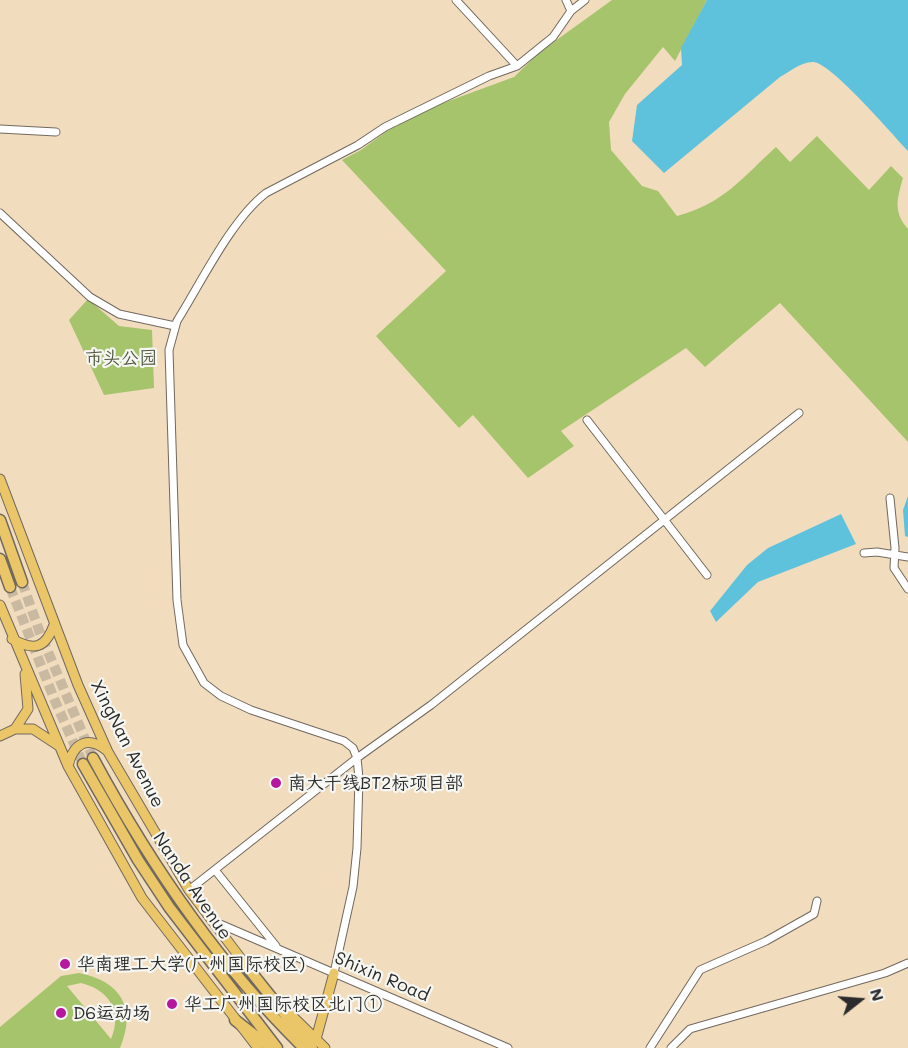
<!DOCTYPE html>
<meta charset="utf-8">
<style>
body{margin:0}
#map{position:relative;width:908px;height:1048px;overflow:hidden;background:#f2dcbe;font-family:Mali,sans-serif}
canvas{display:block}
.north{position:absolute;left:830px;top:970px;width:60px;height:60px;-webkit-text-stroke:4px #f6f6f2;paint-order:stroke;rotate:73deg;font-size:16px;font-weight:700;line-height:24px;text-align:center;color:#2b2b2b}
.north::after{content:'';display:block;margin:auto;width:21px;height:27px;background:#2b2b2b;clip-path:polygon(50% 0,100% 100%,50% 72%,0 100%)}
</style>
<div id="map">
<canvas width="908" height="1048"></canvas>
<div class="north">N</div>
</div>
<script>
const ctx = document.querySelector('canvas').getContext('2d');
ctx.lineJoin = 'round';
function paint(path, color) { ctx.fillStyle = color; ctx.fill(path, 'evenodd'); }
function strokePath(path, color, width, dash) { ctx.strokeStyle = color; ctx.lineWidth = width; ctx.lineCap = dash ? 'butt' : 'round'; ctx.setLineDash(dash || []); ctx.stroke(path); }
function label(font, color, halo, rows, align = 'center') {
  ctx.font = font + ' Mali,"LXGW WenKai TC",sans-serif'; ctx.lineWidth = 4.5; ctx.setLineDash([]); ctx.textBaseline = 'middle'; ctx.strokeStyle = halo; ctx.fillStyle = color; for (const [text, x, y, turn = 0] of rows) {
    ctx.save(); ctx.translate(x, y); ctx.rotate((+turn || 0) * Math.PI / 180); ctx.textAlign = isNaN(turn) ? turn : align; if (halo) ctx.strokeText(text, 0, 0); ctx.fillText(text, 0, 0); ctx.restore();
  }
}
const green = new Path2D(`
 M612,0H707L675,61L663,47L625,94L609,122L611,150L642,186L658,191L677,216C723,204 742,178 776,147L790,162L817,136L869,190L891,166L903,178C897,199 893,212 908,229V442L780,303L705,367L686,348L561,431L574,446L528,478L473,415L459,428L376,336L446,271L342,160L361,150L387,131L435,106L514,77L540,52Z
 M88,299L119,326L152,330L154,388L104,395L69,320Z
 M79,973C121,981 137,1008 120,1048H0V1027L61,976ZM81,983C109,990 123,1011 111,1039L67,986Z`);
const water = new Path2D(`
 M707,0H908V151C892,134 833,65 814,62C802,61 789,72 780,77L664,173L632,141L637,105L682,65L681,48Z
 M908,496V537L905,536L903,510Z
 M841,514L856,544L758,582L716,622L710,611L747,565L768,548Z`);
const highwayTunnel = new Path2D(`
 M22,582L40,633L93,758
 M10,587L55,701L83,764`);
const minor = new Path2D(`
 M456,0L517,66
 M566,0L571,11
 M0,129L56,132
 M0,213L90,297L119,314L175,326
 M587,420L707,575
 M890,498L895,548L894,568L908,589
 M864,553L877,552L908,557
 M215,870L276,946
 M189,890L357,758L431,705L799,413
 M213,921L508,1048
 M334,973L353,887L357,848L359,778L357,758L353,748L344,741L251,710L221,696L204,683L183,645L177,600L169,350L177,321C201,283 231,220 266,193L358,145L385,127L489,76L517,66L553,37L571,11L585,0
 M650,1048L700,970L766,941L814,914L817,901
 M671,1048L690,1029L885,973L908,963`);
const major = new Path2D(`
 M0,479L78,685L108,752L189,890L248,968
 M0,605L68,766L142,898L258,1048
 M12,639C34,651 45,649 54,625
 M15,729H33L59,746
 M0,736L15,729L28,709L25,674
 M68,766C73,744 87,735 106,750
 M288,1012L325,1048
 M316,1039L334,973`);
const highway = new Path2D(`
 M0,520L22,582
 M0,559L10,587
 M93,758C150,864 218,964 304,1048
 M83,764L138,860L169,907L277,1048
 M244,963L312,1048
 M235,1020L271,1048`);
const markers = [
 [276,783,6,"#b5179e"],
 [65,964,6,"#b5179e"],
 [172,1004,6,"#b5179e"],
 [61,1013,6,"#b5179e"]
];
const parkNames = [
 ["市头公园",121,358]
];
const streetNames = [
 ["XingNan Avenue",127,744,63],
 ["Nanda Avenue",192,886,56],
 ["Shixin Road",382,977,23]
];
const poiNames = [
 ["南大干线BT2标项目部",288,783],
 ["华南理工大学(广州国际校区)",77,964],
 ["华工广州国际校区北门①",184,1004],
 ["D6运动场",73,1013]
];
paint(green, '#a6c46c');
paint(water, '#5fc2dd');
strokePath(highwayTunnel, '#cab9a1', 10, [10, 5]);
strokePath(minor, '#71695e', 9);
strokePath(major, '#71695e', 11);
strokePath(highway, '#71695e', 13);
strokePath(minor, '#fff', 7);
strokePath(major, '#ebc669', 9);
strokePath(highway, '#ebc669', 10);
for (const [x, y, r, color] of markers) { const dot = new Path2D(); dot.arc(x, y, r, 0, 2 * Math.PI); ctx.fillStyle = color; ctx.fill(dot); strokePath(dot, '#f6f6f2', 2); }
label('18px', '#50593e', '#f6f6f2', parkNames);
label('18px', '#2b2b2b', '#f6f6f2', streetNames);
label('18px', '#2b2b2b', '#f6f6f2', poiNames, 'left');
</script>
